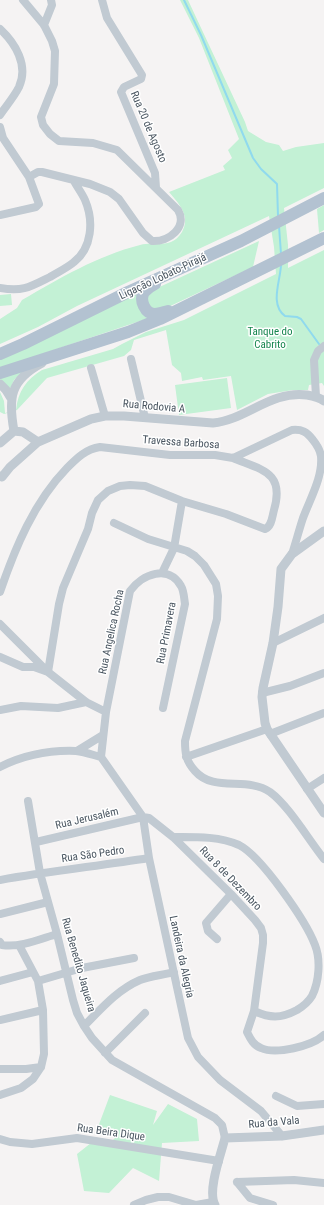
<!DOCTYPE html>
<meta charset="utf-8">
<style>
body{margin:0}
canvas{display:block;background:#f5f3f3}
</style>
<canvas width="324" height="1205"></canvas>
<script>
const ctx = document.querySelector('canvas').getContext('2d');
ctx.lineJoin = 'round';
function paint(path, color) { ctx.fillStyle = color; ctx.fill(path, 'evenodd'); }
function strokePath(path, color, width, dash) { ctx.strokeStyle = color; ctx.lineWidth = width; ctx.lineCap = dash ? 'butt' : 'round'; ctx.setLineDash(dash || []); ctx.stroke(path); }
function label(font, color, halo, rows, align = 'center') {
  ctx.font = font + ' "Roboto Condensed",sans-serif'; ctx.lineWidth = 3; ctx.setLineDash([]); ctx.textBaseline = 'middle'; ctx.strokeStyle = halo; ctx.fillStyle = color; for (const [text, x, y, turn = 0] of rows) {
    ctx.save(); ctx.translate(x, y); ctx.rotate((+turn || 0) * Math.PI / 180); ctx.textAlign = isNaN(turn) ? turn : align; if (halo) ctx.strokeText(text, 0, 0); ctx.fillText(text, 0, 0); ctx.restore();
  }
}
const green = new Path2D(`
 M180,0H188L245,122L248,131L266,142L279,145L283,151L296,147L324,143V188L284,208L288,245V268L324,250V386L322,383L309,385L308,390H293L268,394L237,410L231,376L203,380L202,377L182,381L181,373L172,365L166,330L134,340L131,350L124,356L47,378L17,410L4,414L0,412V392L4,401L5,413L16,410C18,391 26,380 42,370L113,349L122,344L146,332L184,320L276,274L274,247L269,216L77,306L38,327L0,344V319L17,308L22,300C60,278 97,256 140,245C155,241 171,250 182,232C191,216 179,204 169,192L225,170L223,166L232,158L228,150L239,139L199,38Z
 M324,205V230L319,233L317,209Z
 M259,241L253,267L166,308L153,309L148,304V294L153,290Z
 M138,292L149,318L0,368V359Z
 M11,294L12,305L0,306V295Z
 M24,370L14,380L10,389L0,380V378Z
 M227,378L231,408L179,415L175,385Z
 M110,1095L157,1111L153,1125L168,1104L197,1119L199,1141L162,1143L159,1181L133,1168L109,1193L84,1191L77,1154L96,1139L110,1143L118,1135L98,1127Z`);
const stream = new Path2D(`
 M184,0L201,35L253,158L261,169L277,184L278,216
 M279,226L281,254
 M281,264C281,280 269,304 285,316L297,317L301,319L319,344`);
const minor = new Path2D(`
 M23,0L44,25L52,41L55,51L54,84L41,117L43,125L50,134L59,141L93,143L117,150L178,210C188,227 169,242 152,241L143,233L119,199L110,192L90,184L42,172H38L29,177
 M102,0L107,18L142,75L141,79L124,87L121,92L155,173L156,188
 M44,25L52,5L51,0
 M0,29C15,43 29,65 19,87C14,97 6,106 0,115
 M0,127L3,138L29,177L39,204L36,207L0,215
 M0,288C23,292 30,287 50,277C58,272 67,268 74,262C92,248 94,221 85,200C82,193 77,187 74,181
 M131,359L145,418
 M91,368L105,416
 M316,397L314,360L318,351L324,346
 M114,523L148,539L187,551L195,556L204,565L216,584L218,596L217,619L185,741C185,754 186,761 195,771C214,793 247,776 270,792C289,806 308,839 324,859
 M162,573L174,548L182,501
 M0,592C15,548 34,502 67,468C77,458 86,449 100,447L170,455H215L233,458L292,430C302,429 307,432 313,440C317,445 320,450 321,456C323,477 310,499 303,518C299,530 296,542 292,554
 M0,624L46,670
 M273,643L324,618
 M0,657L23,667H34L48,672L86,702L106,712
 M48,672L59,604L63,588L88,529L92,513L98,500L108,491L120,486L130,485L145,486L182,501L226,514L265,529C272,526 272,517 274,510C285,472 262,470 233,458
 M262,693L290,686L324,673
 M0,710L21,706L58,708L86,702
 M270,734L324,713
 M77,751L103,735
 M101,757L143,817L149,858L188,1038L198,1057L220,1080L261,1111L282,1136
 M101,757L106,712L130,591C142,574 169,564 181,586C184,591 184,598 185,604L163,708
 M186,757L267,729
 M0,767C24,755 50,750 76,751C85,752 93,755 101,757
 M307,789L324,778
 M28,801L40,873L57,934L73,1000L77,1013L84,1026L92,1038L112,1060L215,1118L222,1125L225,1138
 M36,842L143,817L149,818L173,837
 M0,880C49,871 99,866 149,858
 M0,914L48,902
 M217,939L208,931L206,923L231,894
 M0,942L2,945C20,948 40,939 57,934
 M0,981L33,972
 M38,981L82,968L134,958
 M254,1011C270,1018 280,1019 297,1010C302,1007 309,1001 312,996C319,982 321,960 315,945C306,921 261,856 239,845C219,836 194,837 173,837L231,894L255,920L261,928L263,935V943L254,1011L247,1032C250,1038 253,1045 261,1048C276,1055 312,1046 324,1035
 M0,1020L43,1010
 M84,1026C101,1009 117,990 140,980C150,976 163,975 174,972
 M105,1053L145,1013
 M0,1069H26L41,1067
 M0,1095L21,1088L33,1079L41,1067L44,1054L43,1010L38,981L19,945
 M276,1096L297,1106L324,1104
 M0,1139L10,1142L32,1144L77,1138L219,1161
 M237,1182L294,1180L324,1183
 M237,1182L250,1198L273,1205
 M134,1205L146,1200L158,1197H169L196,1205L213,1202`);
const tertiary = new Path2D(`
 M0,384L6,390L11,398
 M14,431C8,398 10,380 42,363
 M0,443L14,431L23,432L38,442
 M0,476L2,477L10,467L38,442L91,419L105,416H124L213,423C246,420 271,390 307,395C313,396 319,397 324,401
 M324,531L292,554L281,569L278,607L273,643L263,688L262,697L265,723L267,729L324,813
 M215,1205C207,1191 221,1154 225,1138L282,1136L324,1130`);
const primary = new Path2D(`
 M155,284C151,286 147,289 144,292C139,300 145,314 155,314C159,314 164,312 168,311
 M0,354L23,344L128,292L241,241L324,198
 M0,373L128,332L160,319L324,238`);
const streetNames = [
 ["Rua 20 de Agosto",148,127,67],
 ["Ligação Lobato-Pirajá",163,277,-25],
 ["Rua Rodovia A",154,407,5],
 ["Travessa Barbosa",181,443,4],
 ["Rua Angelica Rocha",112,632,-78],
 ["Rua Primavera",167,633,-79],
 ["Rua Jerusalém",87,819,-13],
 ["Rua São Pedro",93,855,-8],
 ["Rua 8 de Dezembro",230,879,46],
 ["Landeira da Alegria",181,957,78],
 ["Rua Benedito Jaqueira",78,965,74],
 ["Rua da Vala",274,1123,-5],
 ["Rua Beira Dique",111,1133,8]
];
const parkNames = [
 ["Tanque do",270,332],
 ["Cabrito",270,345]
];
paint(green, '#c3f1d5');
strokePath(stream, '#90daee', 2);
strokePath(minor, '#c1cad2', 8);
strokePath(tertiary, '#c1cad2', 9);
strokePath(primary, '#b3c2d1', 12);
label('11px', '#4a5661', '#fff', streetNames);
label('11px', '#17864f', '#fff', parkNames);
</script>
